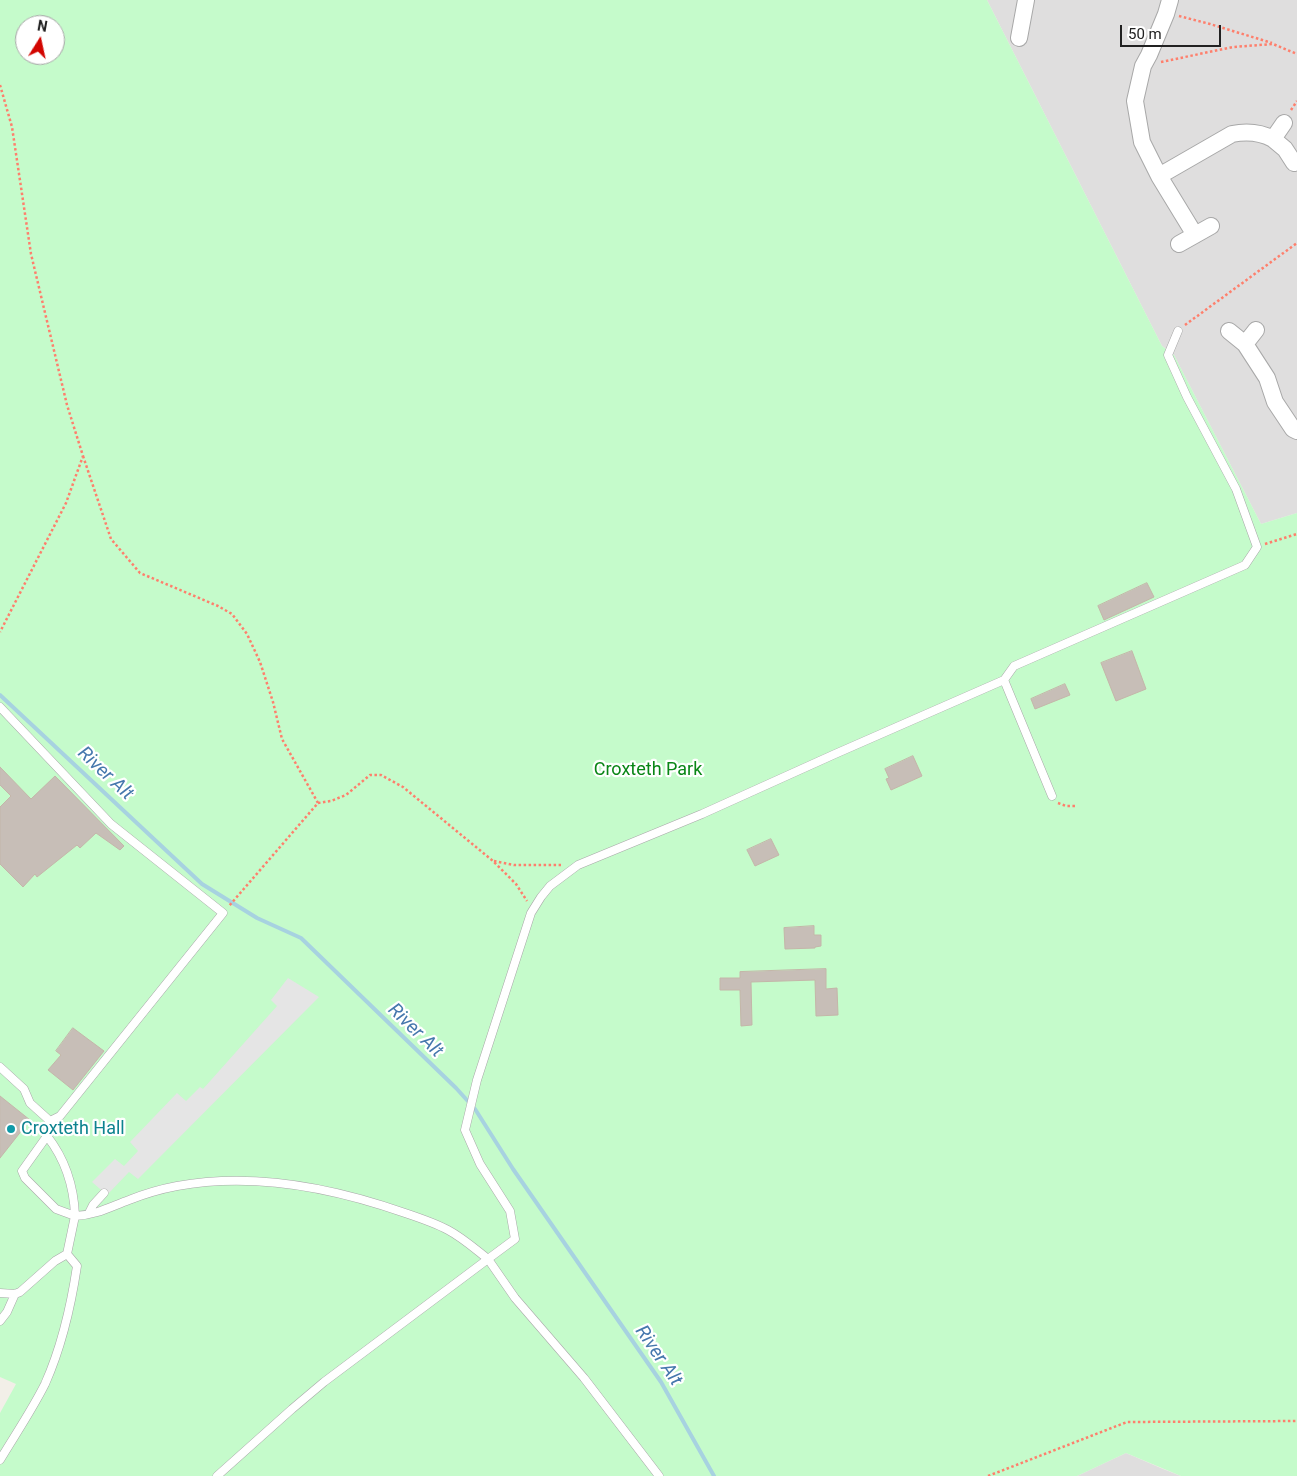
<!DOCTYPE html>
<style>
body{margin:0}
#map{position:relative;width:1297px;height:1476px;overflow:hidden;background:#f2efe8;font-family:Roboto,sans-serif}
canvas{display:block}
.north{position:absolute;left:15px;top:15px;width:50px;height:50px;box-sizing:border-box;background:#fff;border:1px solid #a6a6a6;border-radius:50%;rotate:10deg;font-size:14px;font-weight:700;line-height:20px;text-align:center;color:#212121}
.north::after{content:'';display:block;margin:auto;width:18px;height:22px;background:#d20500;clip-path:polygon(50% 0,100% 100%,50% 72%,0 100%)}
.scale{position:absolute;left:1120px;top:25px;width:101px;height:22px;box-sizing:border-box;border:2px solid #212121;border-top:0;padding-left:6px;font-size:15px;line-height:18px;white-space:nowrap;color:#212121;-webkit-text-stroke:4px #fff;paint-order:stroke}
</style>
<div id="map">
<canvas width="1297" height="1476"></canvas>
<div class="north">N</div>
<div class="scale">50 m</div>
</div>
<script>
const ctx = document.querySelector('canvas').getContext('2d');
ctx.lineJoin = 'round';
function paint(path, color) { ctx.fillStyle = color; ctx.fill(path, 'evenodd'); }
function strokePath(path, color, width, dash) { ctx.strokeStyle = color; ctx.lineWidth = width; ctx.lineCap = dash ? 'butt' : 'round'; ctx.setLineDash(dash || []); ctx.stroke(path); }
function label(font, color, halo, rows, align = 'center') {
  ctx.font = font + ' Roboto,sans-serif'; ctx.lineWidth = 4.5; ctx.setLineDash([]); ctx.textBaseline = 'middle'; ctx.strokeStyle = halo; ctx.fillStyle = color; for (const [text, x, y, turn = 0] of rows) {
    ctx.save(); ctx.translate(x, y); ctx.rotate((+turn || 0) * Math.PI / 180); ctx.textAlign = isNaN(turn) ? turn : align; if (halo) ctx.strokeText(text, 0, 0); ctx.fillText(text, 0, 0); ctx.restore();
  }
}
const residential = new Path2D(`
 M987,0H1297V513L1261,524L1174,355L1162,346Z
 M1126,1453L1163,1469L1181,1476H1077Z`);
const park = new Path2D(`
 M0,0H987L1162,346L1174,355L1261,524L1297,513V1476H1181L1126,1453L1077,1476H0V1413L16,1384L0,1377ZM25,25H55V55H25Z`);
const parking = new Path2D(`
 M288,978L319,997L138,1179L129,1172L107,1195L92,1182L115,1159L124,1166L138,1151L130,1142L177,1093L186,1101L200,1087L203,1089L277,1006L271,1000Z`);
const stream = new Path2D(`
 M0,695L202,884L257,918L301,938L456,1088L475,1109L513,1169L661,1382L714,1476`);
const building = new Path2D(`
 M1147,583L1154,597L1104,620L1098,606Z
 M1132,651L1146,689L1116,701L1101,663Z
 M1065,684L1070,695L1035,709L1031,699Z
 M913,756L922,776L891,790L886,779L889,778L885,769Z
 M0,767L31,799L55,776L124,846L120,850L96,833L80,848L77,845L37,877L35,874L23,887L0,864V807L11,796L0,785Z
 M771,839L779,855L755,866L747,850Z
 M814,926V935H821V946L815,947V948L785,949L784,928Z
 M826,969V989L837,988L838,1015L816,1016L815,980L751,982L752,1025L741,1026L740,990H720V978H740V972Z
 M73,1028L104,1051L73,1090L48,1070L61,1055L56,1051Z
 M0,1096L30,1120L0,1158Z`);
const path = new Path2D(`
 M1179,16L1210,24L1272,43
 M1161,62L1233,47L1273,44L1297,54
 M0,85L12,127L31,254L67,405L83,456L66,503L0,632
 M1291,110L1297,101
 M1185,325L1297,243
 M83,456L111,539L140,573L218,606L232,614L247,634L260,662L273,702L282,739L318,803L229,906
 M1265,544L1297,534
 M318,803L331,801L346,795L370,775H381L403,787L493,861L516,884L527,901
 M1058,803L1066,806H1075
 M494,861L514,865H561
 M988,1476L1127,1422L1297,1421`);
const lane = new Path2D(`
 M1004,680L1052,796
 M0,707L111,824L223,913L60,1116L50,1121L30,1103L24,1089L0,1067
 M47,1136C65,1159 74,1187 75,1216L56,1209L25,1178L22,1171L47,1136L50,1121
 M89,1213L93,1205L104,1193
 M0,1293L15,1294L20,1292L55,1261L67,1254L75,1216C96,1215 110,1207 129,1200C144,1194 161,1189 177,1186C252,1172 334,1188 405,1213C420,1218 435,1223 448,1230C463,1238 475,1249 488,1259L515,1239L510,1211L480,1164L465,1130L477,1080L531,913L541,897L550,886L578,865L702,814L835,754L1004,680L1014,666L1245,565L1257,547L1236,489L1187,397L1168,355L1178,331
 M0,1321L7,1312L15,1294
 M0,1460C15,1435 32,1410 45,1384C62,1346 71,1306 77,1266L67,1254
 M217,1476L292,1409L324,1382L488,1259L515,1298L584,1378L659,1476`);
const street = new Path2D(`
 M1170,0L1166,14L1149,55L1143,66L1135,101L1142,142L1159,176L1195,235
 M1019,38L1026,0
 M1284,123L1273,139L1285,149L1294,163
 M1159,176L1232,134C1247,131 1260,132 1273,139
 M1179,244L1211,226
 M1229,331L1245,344L1267,378L1275,402L1293,429L1297,431
 M1245,344L1256,330`);
const markers = [
 [11,1129,5,"#0f9aa8"]
];
const parkNames = [
 ["Croxteth Park",648,770]
];
const cultureNames = [
 ["Croxteth Hall",21,1129]
];
const waterNames = [
 ["River Alt",105,774,43],
 ["River Alt",415,1031,44],
 ["River Alt",658,1356,56]
];
paint(residential, '#dfdede');
paint(park, '#c5fbcb');
paint(parking, '#e5e5e5');
strokePath(stream, '#a7d2e0', 4);
paint(building, '#c7beb7');
strokePath(building, '#c4b6a9', 1);
strokePath(lane, '#a8a8a8', 9);
strokePath(street, '#a8a8a8', 18);
strokePath(path, '#fe7f6c', 2.5, [2.5, 2.5]);
strokePath(lane, '#fff', 8);
strokePath(street, '#fff', 16);
for (const [x, y, r, color] of markers) { const dot = new Path2D(); dot.arc(x, y, r, 0, 2 * Math.PI); ctx.fillStyle = color; ctx.fill(dot); strokePath(dot, '#fff', 2); }
label('18px', '#098616', '#fff', parkNames);
label('18px', '#0d838f', '#fff', cultureNames, 'left');
label('italic 19px', '#4678ad', '#fff', waterNames);
</script>
